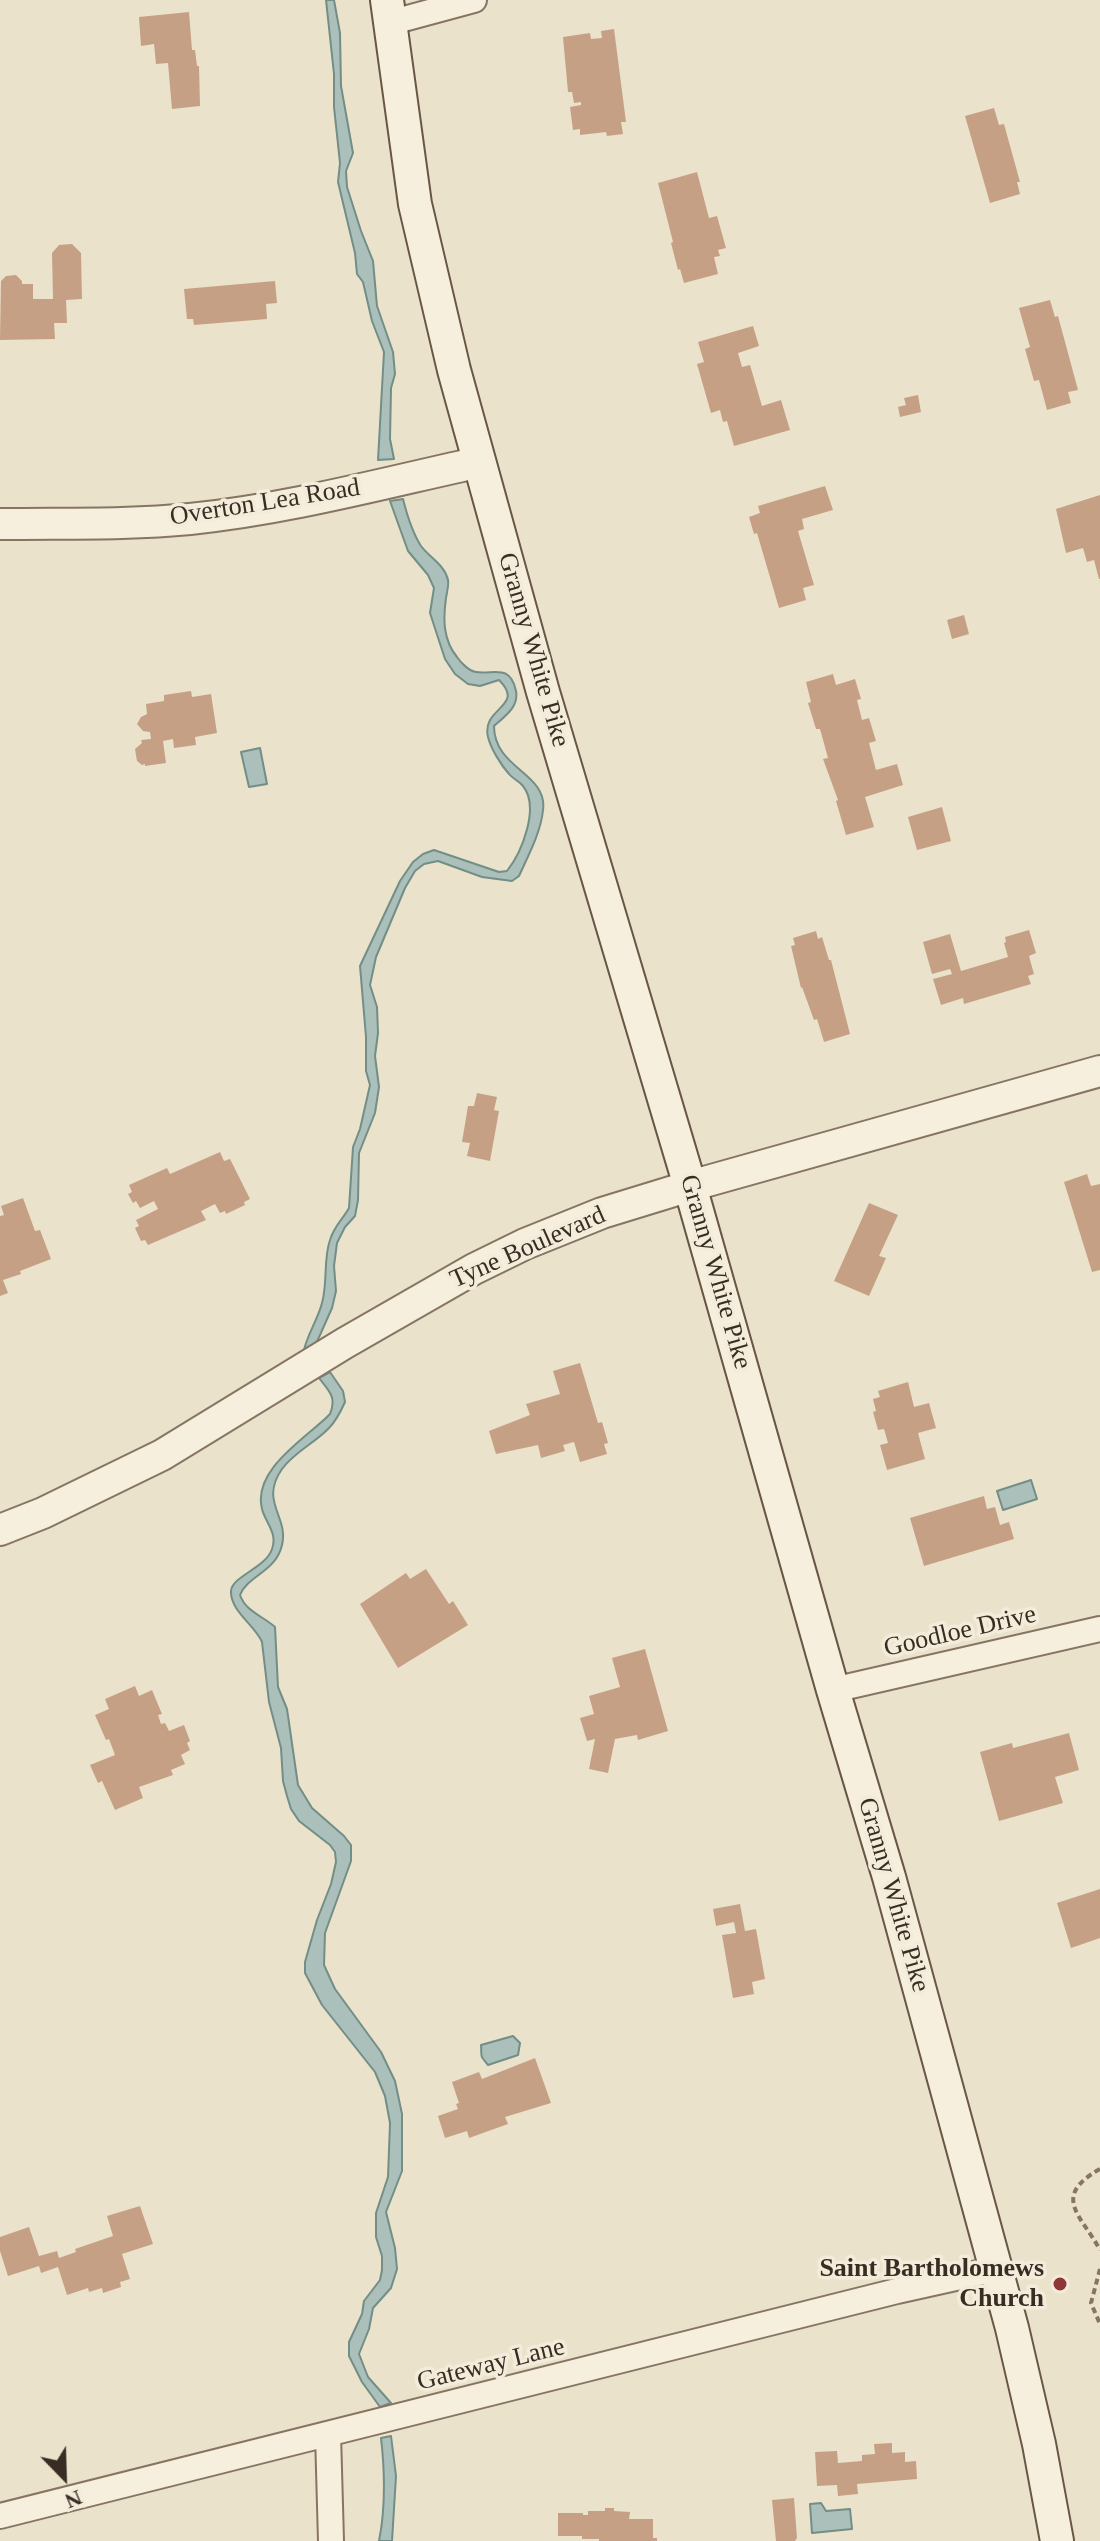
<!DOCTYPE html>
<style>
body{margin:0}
#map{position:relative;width:1100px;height:2541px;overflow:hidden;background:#ebe2cb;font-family:"Times New Roman",serif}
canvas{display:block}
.north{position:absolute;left:24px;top:2437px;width:80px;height:80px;-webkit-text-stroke:6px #f3ecda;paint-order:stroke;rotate:157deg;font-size:22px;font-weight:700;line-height:32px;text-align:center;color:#392d23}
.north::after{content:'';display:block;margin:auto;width:28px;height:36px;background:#392d23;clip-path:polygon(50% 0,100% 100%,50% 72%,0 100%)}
</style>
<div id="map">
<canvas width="1100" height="2541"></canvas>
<div class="north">N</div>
</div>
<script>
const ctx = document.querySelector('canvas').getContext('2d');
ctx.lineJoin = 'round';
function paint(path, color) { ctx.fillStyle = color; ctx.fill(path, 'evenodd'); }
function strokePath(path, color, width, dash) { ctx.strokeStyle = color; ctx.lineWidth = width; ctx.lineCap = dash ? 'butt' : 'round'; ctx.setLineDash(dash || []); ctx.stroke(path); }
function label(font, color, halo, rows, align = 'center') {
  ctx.font = font + ' "Times New Roman",serif'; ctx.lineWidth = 7; ctx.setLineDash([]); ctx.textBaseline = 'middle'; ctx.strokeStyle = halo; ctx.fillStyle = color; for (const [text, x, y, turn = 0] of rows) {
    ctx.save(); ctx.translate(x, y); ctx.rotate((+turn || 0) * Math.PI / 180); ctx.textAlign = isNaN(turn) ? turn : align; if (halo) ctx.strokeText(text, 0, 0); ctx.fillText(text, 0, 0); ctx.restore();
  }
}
const water = new Path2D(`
 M326,0H334L340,33L341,86L353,153L346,171L347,187L361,231L373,261L377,306L393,352L395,374L391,388L390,439L394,459L378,460L384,352L372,321L363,282L357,274L355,253L338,182L340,163L334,107V74Z
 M403,499C407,515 412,532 421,546C429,557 445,565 448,580C449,585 447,592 446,598C443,619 443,640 457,657C461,663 469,671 476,672C493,675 510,663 516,691C519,707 505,716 494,726C494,769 548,773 543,810C541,832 528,856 519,876L512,881L482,877L438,861L424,864L415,871L405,888L376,957L370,985L377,1007L378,1033L375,1056L379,1087L375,1113L359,1153L358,1200L355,1216L345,1227L337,1243L334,1266L336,1291L332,1308L316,1344L304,1350C308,1333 318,1319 322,1303C328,1282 323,1260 330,1240C334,1226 343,1219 349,1208L353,1147L360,1129L370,1085L366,1071V1037L360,966L400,881L413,862L423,854L434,850L499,872L507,871C522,852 540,807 523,786C519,781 513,779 509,774C501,765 491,749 488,737C481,707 526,707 499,680L480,686L468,684L455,674L445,659L430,613L434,588L428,575L408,551L390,501Z
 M260,748L267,784L249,787L241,752Z
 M330,1372L343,1391L345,1402C341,1411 336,1421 329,1428C315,1443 294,1452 282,1469C259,1502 289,1516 282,1545C276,1572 248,1575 240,1595C246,1612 263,1616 275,1627L278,1687L287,1709L298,1785L312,1808L344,1836L351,1845V1861L325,1933L324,1965L335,1989L381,2052L395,2081L402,2114V2171L386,2212L395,2248L397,2269L391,2288L373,2308L369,2329L359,2354L368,2377L391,2403L380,2407L362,2382L349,2356V2342L362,2314L364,2301L380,2280L382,2270V2256L376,2237V2213L388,2177L390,2123L385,2096L375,2072L322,2005L305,1973V1962L317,1920L331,1884L336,1862L335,1852L330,1845L299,1821L291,1809L287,1796L283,1781L281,1748L269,1702L262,1642C255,1625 230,1611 231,1591C232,1576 266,1568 272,1549C278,1533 265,1522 262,1509C252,1469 307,1438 330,1414C337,1397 329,1391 319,1378Z
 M1031,1480L1037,1499L1003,1510L997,1491Z
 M513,2036L520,2043L518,2055L488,2065C479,2054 482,2058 481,2045Z
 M391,2436L396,2476L392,2541H379C386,2506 385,2473 381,2438Z
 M821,2503L826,2511L850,2509L852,2529L812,2533L810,2504Z`);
const building = new Path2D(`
 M189,12L192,50H195L197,66H199L200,106L172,109L168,63L156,64L154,44L141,46L139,17Z
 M614,29L626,122H621L623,134L607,136L606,132L580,135V129L573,130L570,107L581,105V102L574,103L572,92H568L563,37L590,33L591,39L602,38L601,31Z
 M994,108L999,125L1004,124L1020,182H1017L1020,194L990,203L965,116Z
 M697,172L709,218L717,216L726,248L718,250L720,256L714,257L718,274L684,283L680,269L678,270L671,243L673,242L658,183Z
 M72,244L81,253L82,299L66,300L67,323H54L55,339L0,340L1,281L6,276L16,275L22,281V284H33V299H53L52,253L59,245Z
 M275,281L277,303L266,304L267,319L194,325L193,319H187L184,289Z
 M1050,300L1055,317L1058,316L1078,390L1068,392L1071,403L1047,410L1039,380L1034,381L1025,349L1030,347L1019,308Z
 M753,326L759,346L738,353L742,367L750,365L762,406L781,400L790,430L734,446L727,421L723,422L720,410L711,413L697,364L704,362L698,342Z
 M918,395L921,412L900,417L898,407L906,405L904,398Z
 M825,486L833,510L802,519L804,529L798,531L814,585L803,588L806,600L779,608L757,533L754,534L749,517L760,513L758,506Z
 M1100,495V579H1099L1094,560L1087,562L1083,548L1066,553L1056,509Z
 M964,615L969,634L952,639L947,620Z
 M833,674L836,685L855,679L861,699L857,700L862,720L869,718L876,741L869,743L876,770L897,764L903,785L865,797L874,827L846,835L836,801L838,800L823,759L828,758L820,729H816L808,703L811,702L806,682Z
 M191,691L192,697L211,694L217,733L195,737L196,745L174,748L173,739L163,741L166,763L145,766V764L142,765L137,761L135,749L142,743L141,740L151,739L150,732L143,731L137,724L141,717L147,714L146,704L164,701V695Z
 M942,807L951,841L917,850L908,817Z
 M1029,930L1036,953L1029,956L1034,974L1028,976L1031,984L964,1004L963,998L941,1005L933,979L952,974L950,969L932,974L923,942L950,934L961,971L1008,957L1004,943L1006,942L1005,937Z
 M816,931L818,939L822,937L829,960H831L850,1034L824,1042L817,1019L814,1020L802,987L801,988L791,946L795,945L793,938Z
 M477,1093L497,1097L494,1110L499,1111L490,1161L467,1156L470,1143L462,1142L468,1106H474Z
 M220,1152L224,1161L230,1159L250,1199L244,1202L245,1205L226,1214L225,1211L220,1213L215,1204L201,1211L206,1220L148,1245L145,1240L141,1241L135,1228L139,1226L136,1220L158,1209L154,1201L140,1208L136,1201L133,1203L128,1194L132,1192L129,1185L167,1168L170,1174Z
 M1087,1174L1091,1186L1100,1184V1270L1092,1272L1064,1182Z
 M23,1198L35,1231L40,1230L51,1259L20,1271L21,1274L3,1280L8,1293L0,1296V1216L4,1215L1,1206Z
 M869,1203L898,1215L879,1256L886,1258L869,1296L834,1281Z
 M580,1363L598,1423L602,1422L608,1443L604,1444L607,1454L580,1462L574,1442L563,1445L565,1451L541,1458L538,1445L496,1454L489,1431L530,1415L526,1404L560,1394L553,1371Z
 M908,1382L914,1407L929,1403L936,1428L918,1433L925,1459L887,1470L880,1445L888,1443L884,1429L878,1430L873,1412L876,1411L873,1399L880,1397L878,1391Z
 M984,1496L987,1509L995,1507L1000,1525L1009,1522L1014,1539L924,1566L910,1518Z
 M426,1569L449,1604L453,1601L468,1625L398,1668L360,1604L406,1573L410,1579Z
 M645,1649L668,1731L638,1740L637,1735L615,1739L608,1773L589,1769L595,1739L587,1741L580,1718L594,1714L589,1696L620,1687L612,1658Z
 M135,1686L139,1696L152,1690L162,1714L158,1715L161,1724L165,1723L169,1731L184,1725L190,1741L187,1743L190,1750L181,1755L185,1764L171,1770L173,1775L139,1787L143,1798L115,1810L102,1781L98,1783L90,1765L115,1755L109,1739L106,1740L95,1715L109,1709L105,1699Z
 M1069,1733L1079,1770L1055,1777L1063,1803L999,1821L980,1752L1012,1743L1013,1748Z
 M1100,1889V1938L1071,1948L1057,1903Z
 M740,1904L745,1931L756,1929L765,1979L752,1982L754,1994L733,1998L722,1935L736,1933L734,1922L716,1926L713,1909Z
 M535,2058L551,2103L505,2117L508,2124L469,2138L467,2131L445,2138L438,2116L458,2109L456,2104L459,2103L452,2082L479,2072L482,2079Z
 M140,2206L153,2244L122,2254L130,2279L120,2282L121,2287L103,2293L102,2288L89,2292L88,2288L67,2295L58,2267L41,2273L39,2266L8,2276L0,2251V2237L29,2227L39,2256L57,2251L59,2258L76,2252L75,2249L113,2236L107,2216Z
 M892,2443V2453L905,2452V2462L916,2461L917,2479L857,2484L858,2494L838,2496L837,2485L817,2486L815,2452L837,2451L838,2463L862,2461V2455L875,2454L874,2444Z
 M794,2498L797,2538L795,2541H776L772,2500Z
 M605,2508H614V2511L630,2512L629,2519H653V2538H657V2541H599V2539H582V2536H558V2513H583V2515H588V2511H605Z`);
const path = new Path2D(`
 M1100,2169C1050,2197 1082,2216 1100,2250
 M1100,2269L1091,2303L1100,2324`);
const minor = new Path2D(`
 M389,23L474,0
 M833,1690L1100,1629
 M328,2434L331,2541
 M0,2516L897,2291L996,2269`);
const tertiary = new Path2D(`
 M0,524C63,523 128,525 190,519C288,509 384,483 480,462
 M0,1530L43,1513L162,1455L345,1343L474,1269L525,1244L602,1213L690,1186L1100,1071`);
const secondary = new Path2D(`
 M387,0L415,204L454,370L543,692L690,1186L833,1690L889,1877L1012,2328L1039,2444L1057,2541`);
const markers = [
 [1060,2284,8,"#903637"]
];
const streetNames = [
 ["Overton Lea Road",265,503,-9],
 ["Granny White Pike",533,650,74],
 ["Tyne Boulevard",528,1248,-24],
 ["Granny White Pike",715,1272,74],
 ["Goodloe Drive",960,1632,-13],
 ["Granny White Pike",893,1895,74],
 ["Gateway Lane",491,2365,-14]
];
const poiNames = [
 ["Saint Bartholomews",1044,2269],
 ["Church",1044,2299]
];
paint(water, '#abc0ba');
strokePath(water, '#728e87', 2);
paint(building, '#c6a085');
strokePath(minor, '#877561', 28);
strokePath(tertiary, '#877561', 34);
strokePath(secondary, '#695644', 36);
strokePath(path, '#877561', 4, [6, 4]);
strokePath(minor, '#f6efde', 24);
strokePath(tertiary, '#f6efde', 30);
strokePath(secondary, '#f6efde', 32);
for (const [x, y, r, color] of markers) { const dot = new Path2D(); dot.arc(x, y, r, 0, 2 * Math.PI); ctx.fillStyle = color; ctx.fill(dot); strokePath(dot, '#f3ecda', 3); }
label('26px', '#392d23', '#f3ecda', streetNames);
label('bold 26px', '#392d23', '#f3ecda', poiNames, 'right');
</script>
